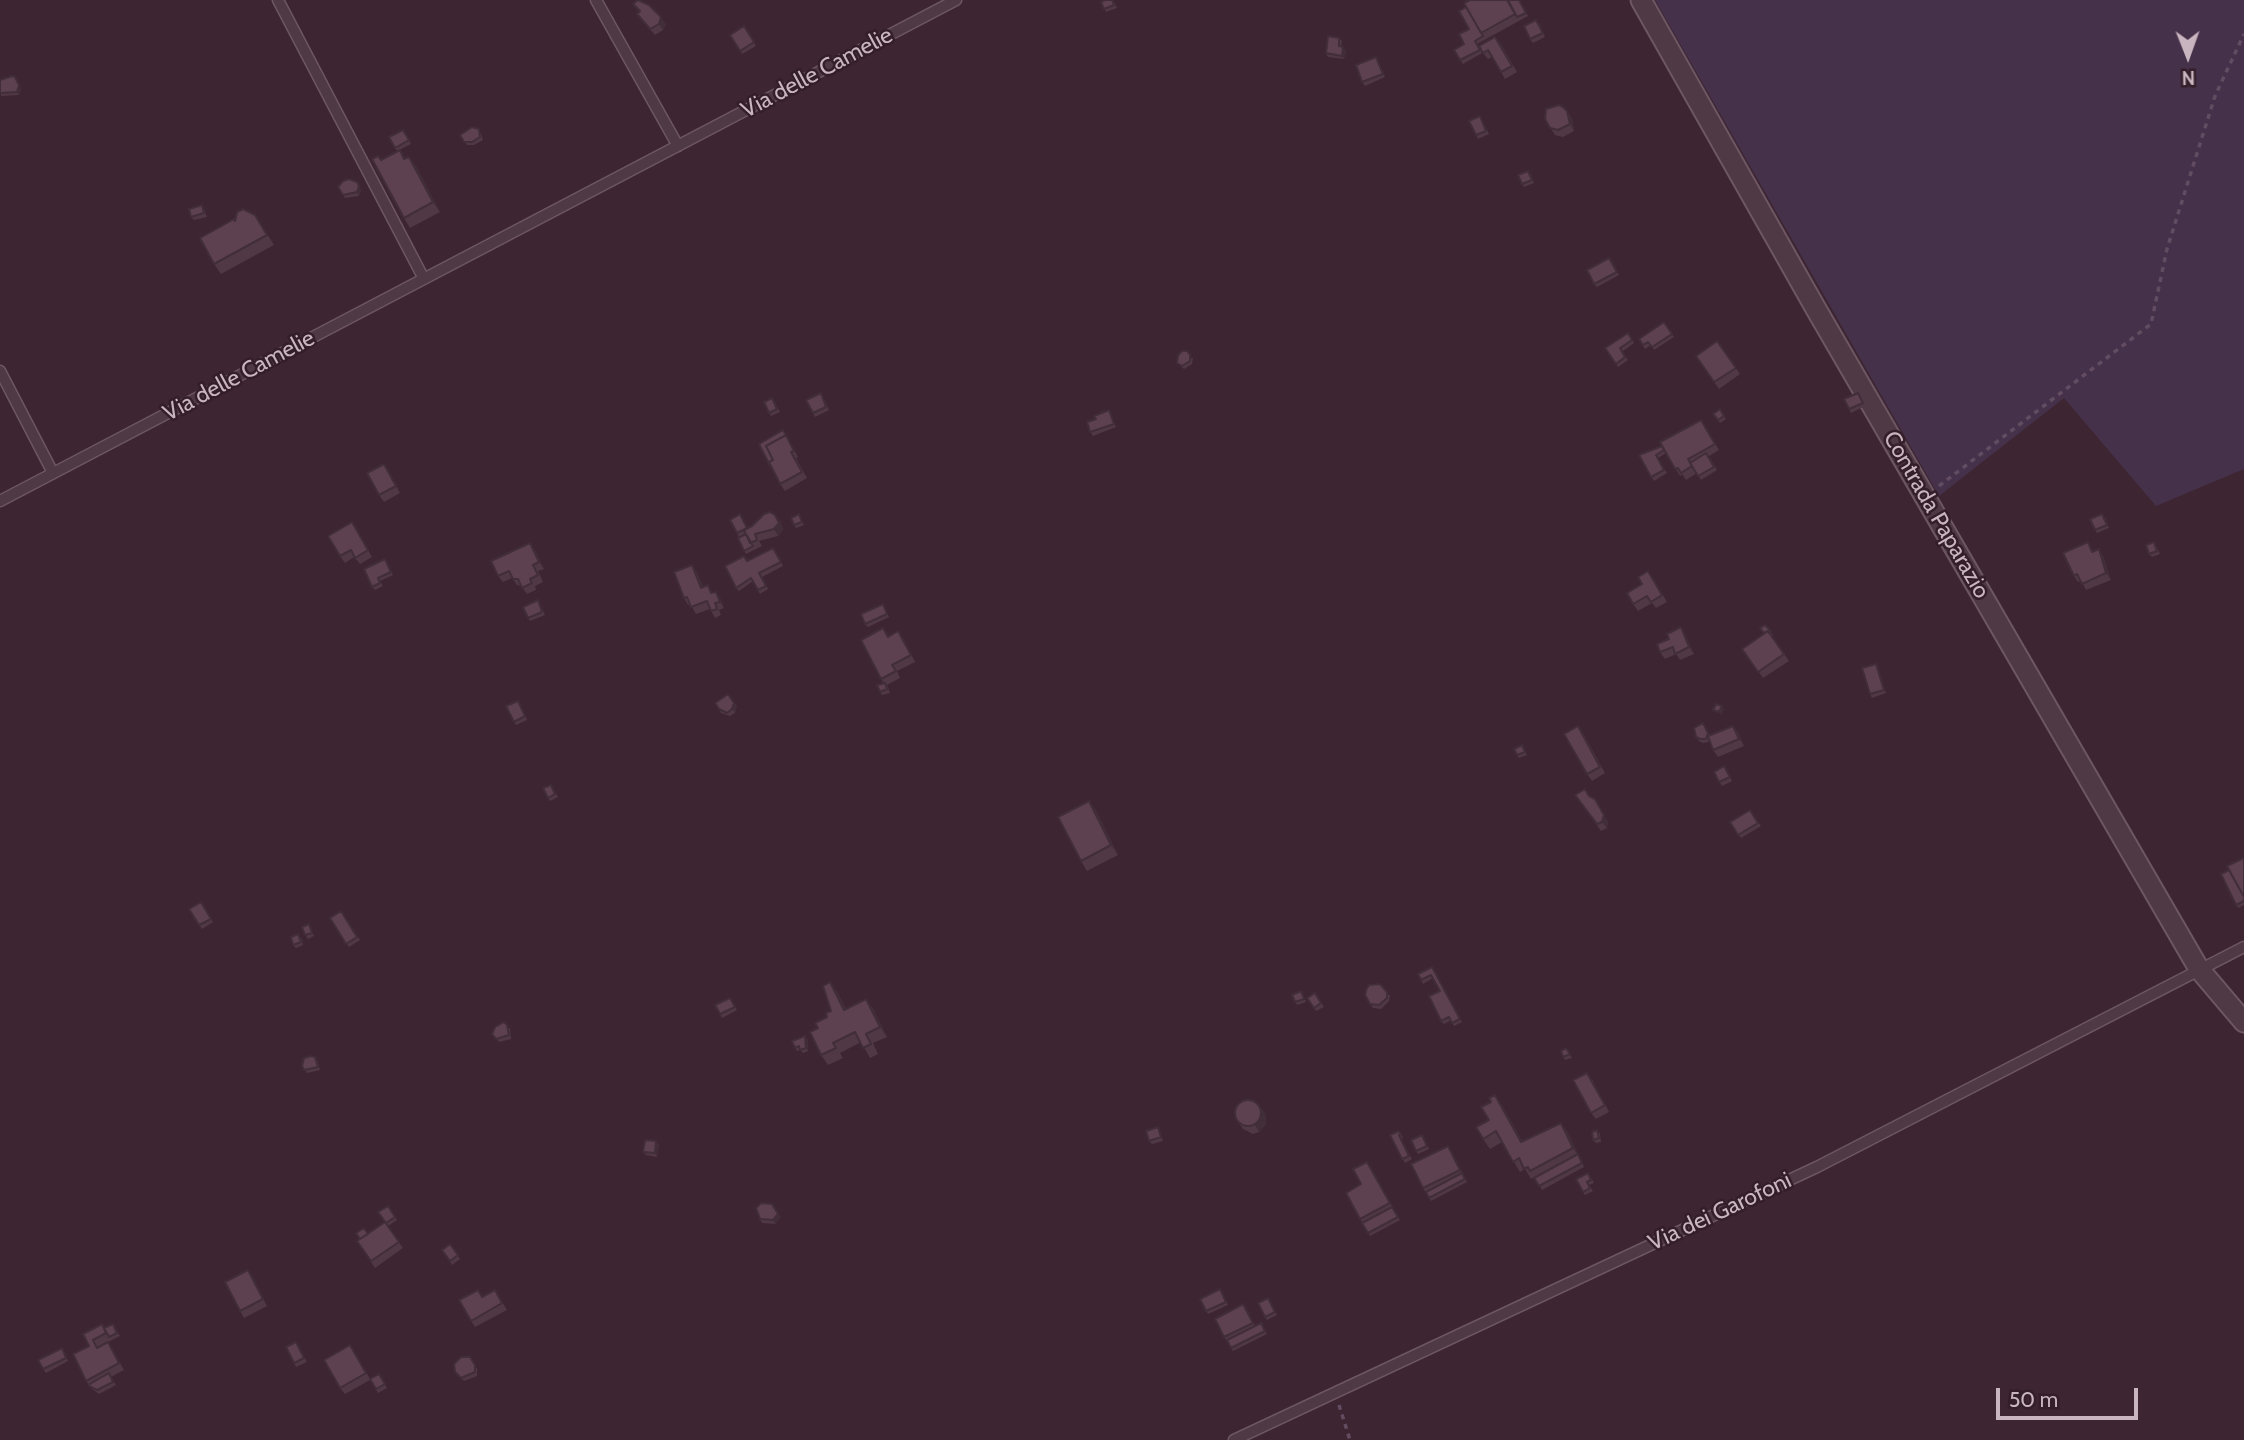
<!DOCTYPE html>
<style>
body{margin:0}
#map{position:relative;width:2244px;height:1440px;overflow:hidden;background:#3e2532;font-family:Cabin,sans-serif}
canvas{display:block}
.north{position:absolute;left:2153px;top:21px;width:70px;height:70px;-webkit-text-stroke:5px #331e29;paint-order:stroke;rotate:179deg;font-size:19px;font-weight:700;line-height:28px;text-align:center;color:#c9b5bf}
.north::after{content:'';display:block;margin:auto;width:24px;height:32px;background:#c9b5bf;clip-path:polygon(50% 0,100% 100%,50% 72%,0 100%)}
.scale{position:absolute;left:1996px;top:1388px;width:142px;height:32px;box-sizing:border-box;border:4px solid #c9b5bf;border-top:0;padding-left:9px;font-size:21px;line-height:24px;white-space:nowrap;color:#c9b5bf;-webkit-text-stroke:5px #331e29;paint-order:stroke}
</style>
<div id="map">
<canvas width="2244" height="1440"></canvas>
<div class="north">N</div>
<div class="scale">50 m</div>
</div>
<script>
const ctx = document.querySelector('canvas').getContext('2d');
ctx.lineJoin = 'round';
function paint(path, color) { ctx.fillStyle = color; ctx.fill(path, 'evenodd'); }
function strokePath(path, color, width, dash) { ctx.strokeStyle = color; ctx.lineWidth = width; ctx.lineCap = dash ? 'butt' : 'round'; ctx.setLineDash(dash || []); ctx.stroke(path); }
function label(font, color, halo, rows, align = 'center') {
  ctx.font = font + ' Cabin,sans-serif'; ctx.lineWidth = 5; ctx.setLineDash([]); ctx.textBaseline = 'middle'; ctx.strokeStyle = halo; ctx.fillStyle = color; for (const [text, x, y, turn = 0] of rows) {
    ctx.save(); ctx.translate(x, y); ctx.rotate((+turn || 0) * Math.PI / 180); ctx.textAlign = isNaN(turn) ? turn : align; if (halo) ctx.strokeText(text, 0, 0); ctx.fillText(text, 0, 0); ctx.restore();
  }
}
const green = new Path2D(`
 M1655,0H2244V469L2156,506L2064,398L1939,496Z`);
const path = new Path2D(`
 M1939,486L2151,324L2167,249L2215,96L2244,34
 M1339,1405L1350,1440`);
const lane = new Path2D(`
 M278,0L424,279
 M596,0L678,146
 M0,371L53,473
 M0,501L956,0
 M1234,1440L1817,1167L2244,947`);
const street = new Path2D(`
 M1641,0L1816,309L2199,969L2244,1022`);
const wall = new Path2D(`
 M1113,0L1117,8L1106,12L1104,9Z
 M1519,0L1528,16L1477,44L1482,53L1463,64L1454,50L1464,44Z
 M633,4L666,24L663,30L655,35L642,20L637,14L639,12Z
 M1539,23L1545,37L1533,43L1530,39Z
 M744,26L756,46L742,54L730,35Z
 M1339,38L1342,41L1341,47L1346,51L1344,59L1328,57L1326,53Z
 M1500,43L1517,72L1505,79L1492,57L1488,59L1483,53Z
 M1376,57L1385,77L1365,86L1362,82Z
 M15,77L21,89L19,95L1,96L0,80Z
 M1567,111L1572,118L1574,131L1563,137L1555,135L1545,119Z
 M1480,116L1489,134L1478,139L1476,135Z
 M403,130L411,144L397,151L395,148Z
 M481,133L483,140L474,145H467L460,135Z
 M409,157L416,166L440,212L410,228L404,218L381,160L406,159Z
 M1531,174L1534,183L1524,187L1522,184Z
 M359,186L361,190L359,196L345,198L338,187Z
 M204,209L207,217L194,220L191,217Z
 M255,215L274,245L221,274L214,264Z
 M1612,261L1619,275L1597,287L1594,284Z
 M1664,322L1674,337L1654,350L1651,345L1645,349L1639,339Z
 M1628,333L1634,343L1622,352L1628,360L1618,367L1605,348Z
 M1717,341L1740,374L1719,389L1696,356Z
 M1193,358L1192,364L1184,369L1177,363Z
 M1861,396L1865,406L1851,413L1849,409Z
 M823,397L829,410L815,417L813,413Z
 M774,401L780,412L771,416L769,413Z
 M1109,410L1116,427L1093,436L1090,432L1096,419Z
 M1722,413L1726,419L1720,423L1713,414Z
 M1706,427L1719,450L1709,456L1717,470L1701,480L1697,473L1686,480L1682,474L1680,476L1666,453L1658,458L1667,473L1654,481L1639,455Z
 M783,430L798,457L796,458L807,478L785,491L780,484Z
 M384,464L400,493L384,502L379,495Z
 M740,514L748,528L780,521L783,530L778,536L759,541L762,546L746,554L737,533Z
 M799,514L804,525L796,528L794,525Z
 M2105,517L2109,528L2097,533L2095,530Z
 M356,529L372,557L360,564L354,557L345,563L340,556Z
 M2154,542L2160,554L2152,557L2149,554Z
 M530,543L534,549L544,569L538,571L543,582L535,586L536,590L527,594L521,586L517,585L512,578L503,582L498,576Z
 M2092,549L2093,551L2103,556L2111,580L2086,590L2081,581L2078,582L2074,576Z
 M775,551L783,566L762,577L768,589L760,594L753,581L739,591L736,588L747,561Z
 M387,562L393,575L380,581L383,586L375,590L372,587Z
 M697,572L703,587L720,598L724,608L719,610L721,615L715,618L710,609L696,614L690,604L688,605L684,598Z
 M1653,578L1667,602L1656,608L1652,603L1638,611L1633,604Z
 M538,600L545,615L530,621L528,618Z
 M883,604L889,617L868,627L865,624Z
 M1765,625L1773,635L1771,636L1789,661L1763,678L1742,649L1764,633Z
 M1681,627L1685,634L1694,654L1680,660L1676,654L1665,659L1660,652L1669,639Z
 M888,636L903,638L915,662L897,671L900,678L887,685L890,693L882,695L880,692L884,683L881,679Z
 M1876,664L1878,667L1886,693L1872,698L1870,694Z
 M728,694L737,706L735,713L730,716L721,713L715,703Z
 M520,704L527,720L516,725L514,722Z
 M1703,723L1710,735L1733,726L1738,732L1744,746L1718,757L1713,750L1709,740L1708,742L1703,743L1699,741L1696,737Z
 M1583,733L1605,773L1592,781L1587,774Z
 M1524,749L1527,755L1519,758L1517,755Z
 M1726,770L1732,781L1722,786L1714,772Z
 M553,788L558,797L550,801L548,798Z
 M1575,795L1590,797L1599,806L1608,822L1607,828L1601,831Z
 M1089,801L1096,811L1118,855L1087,871L1081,861Z
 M1750,810L1761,826L1741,838L1730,822Z
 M2244,858V905L2238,908L2236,905L2229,870Z
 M201,902L213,922L202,929L189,909Z
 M341,911L360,940L349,947L330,918Z
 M309,924L314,936L308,939L305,935Z
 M301,937L303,945L296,948L293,945Z
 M1432,967L1462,1022L1454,1026L1451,1020L1444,1024L1441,1021L1440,991L1433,978L1423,984L1421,980Z
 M830,982L837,992L846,1009L866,999L873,1009L887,1037L873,1043L878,1054L870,1058L861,1042L840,1053L843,1058L828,1065L821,1055L818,1028L831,1011Z
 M1301,991L1306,1002L1297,1005L1295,1002Z
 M1315,993L1324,1007L1316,1011L1307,998Z
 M1365,995H1390L1389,1001L1381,1009L1373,1008Z
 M730,998L737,1010L722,1018L720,1014Z
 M510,1028L511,1039L499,1042L492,1034Z
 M805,1036L808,1040V1051L803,1053L800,1050L797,1051L795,1048Z
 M1566,1048L1572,1058L1565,1060L1563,1057Z
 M317,1060L320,1070L307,1073L302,1066Z
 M1592,1079L1609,1112L1596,1119L1591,1113Z
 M1491,1102L1502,1105L1522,1141L1561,1123L1568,1133L1584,1167L1542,1190L1534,1177L1531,1179L1525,1169L1520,1172L1502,1142L1490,1149L1483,1139L1489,1120Z
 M1265,1113L1266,1124L1259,1132L1253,1134L1243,1129L1238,1122Z
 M1597,1130L1600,1134L1601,1142L1596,1143L1593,1140Z
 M1160,1131L1163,1141L1152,1144L1149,1141Z
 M1401,1134L1403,1138L1401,1139L1412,1159L1405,1163L1390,1135Z
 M1424,1138L1429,1149L1418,1154L1416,1151Z
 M659,1144L657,1157L646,1155L643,1152Z
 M1452,1152L1467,1182L1431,1201L1423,1188Z
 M1367,1162L1400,1220L1370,1236L1360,1219L1361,1184Z
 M1590,1176L1594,1183L1589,1185L1593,1191L1585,1195L1583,1192Z
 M388,1206L397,1220L388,1226L403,1248L375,1268L357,1241L385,1223Z
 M781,1217L775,1224L762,1223L760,1219Z
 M450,1244L460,1259L452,1265L442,1250Z
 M253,1277L267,1306L244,1318L240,1311Z
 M495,1290L507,1310L475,1327L471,1321L483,1296Z
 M1222,1292L1228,1305L1208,1314L1206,1311Z
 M1268,1298L1277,1315L1267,1320L1265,1317Z
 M1248,1311L1255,1326L1261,1323L1267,1334L1233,1351L1224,1337Z
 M113,1324L120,1336L98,1347L108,1342L124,1370L111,1377L116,1385L99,1394L91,1388L86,1381L89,1346L104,1328Z
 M298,1345L307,1362L296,1367L294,1363Z
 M64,1351L68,1361L46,1373L43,1369Z
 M354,1351L370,1379L379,1374L387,1388L378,1393L370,1380L345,1394L340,1388Z
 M477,1368V1376L464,1381L455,1372Z`);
const shadedWall = new Path2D(`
 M661,17L666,24L663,30L659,24Z
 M1343,47L1346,51L1344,59L1342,56Z
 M15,77L21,89L19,95L17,92Z
 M1567,111L1572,118L1574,131L1570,124Z
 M409,157L416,166L440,212L433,202Z
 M357,182L361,190L359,196L357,192Z
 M775,515L780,521L783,530L778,536L774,529Z
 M530,543L534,549L544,569L539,562Z
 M2099,549L2103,556L2111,580L2106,573Z
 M692,565L697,572L706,594L701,588Z
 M716,592L720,598L724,608L720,602Z
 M1681,627L1685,634L1694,654L1689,647Z
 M1876,664L1878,667L1886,693L1884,690Z
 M734,703L737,706L735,713L732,709Z
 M1722,706L1724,709L1721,716L1719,712Z
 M1733,726L1738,732L1744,746L1739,739Z
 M1595,799L1608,822L1607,828L1602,822Z
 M1089,801L1096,811L1118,855L1111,845Z
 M830,982L837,992L851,1020L844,1010Z
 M866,999L873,1009L887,1037L880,1027Z
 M805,1036L808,1040V1051L806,1048Z
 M1495,1095L1502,1105L1528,1152L1521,1142Z
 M1260,1106L1265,1113L1266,1124L1259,1132L1255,1125Z
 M1561,1123L1568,1133L1580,1158L1573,1148Z
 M656,1141L659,1144L657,1157L655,1153Z
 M1448,1146L1452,1152L1467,1182L1460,1170Z
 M1367,1162L1372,1168L1400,1220L1390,1203Z
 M772,1204L781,1217L775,1224L773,1220Z
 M248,1270L253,1277L267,1306L263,1299Z`);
const building = new Path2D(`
 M638,0L649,5L661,17L659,24L650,29L637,14L640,11L633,4Z
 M1105,0H1112L1114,5L1104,9L1101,2Z
 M1470,0H1507L1515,14L1481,33L1464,3Z
 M1508,0H1519L1526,13L1517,17Z
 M1466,7L1483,36L1475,41L1480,50L1460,60L1454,50L1464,44L1459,34L1469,29L1459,11Z
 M1536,20L1543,33L1530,39L1524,26Z
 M744,26L754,42L740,51L730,35Z
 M1328,36L1339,38V46L1343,47L1342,56L1326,53Z
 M1495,37L1512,66L1501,72L1488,50L1483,53L1479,46Z
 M1376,57L1383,74L1362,82L1356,65Z
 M12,76L15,77L19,85L17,92L0,93V80Z
 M1559,105L1563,107L1567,111L1570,124L1558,130L1550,128L1545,119L1546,109Z
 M1480,116L1486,131L1476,135L1469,121Z
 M472,127L479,129L480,137L472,142H464L460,135Z
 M403,130L409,140L395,148L389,137Z
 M400,150L404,159L409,157L433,202L404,218L372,159L378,156L381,160Z
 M1528,171L1532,180L1522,184L1518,175Z
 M349,179L357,182L359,186L357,192L343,195L338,187L343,181Z
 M202,205L204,213L191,217L189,209Z
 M243,209L255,215L267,235L214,264L200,238L234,219L235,221L237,212Z
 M1609,258L1617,272L1594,284L1587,270Z
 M1664,322L1672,334L1652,347L1648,342L1643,345L1639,339Z
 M1628,333L1632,340L1620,348L1625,357L1616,364L1605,348Z
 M1717,341L1736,368L1714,382L1696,356Z
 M1182,351H1187L1190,355V361L1182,366L1177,363L1178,355Z
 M821,393L826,407L813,413L806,400Z
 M1858,393L1863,403L1849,409L1844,399Z
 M772,398L777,409L769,413L764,402Z
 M1720,409L1724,416L1718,420L1713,414Z
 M1109,410L1114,424L1090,432L1087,422L1096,419L1094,416Z
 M1701,420L1715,444L1688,459L1692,466L1681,473L1678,468L1675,469L1660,442Z
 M783,430L788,439L786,435L766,446L773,460L769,462L770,466L759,444Z
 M786,435L794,451L791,452L802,472L780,484L769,462L773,460L766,446Z
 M1662,446L1664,450L1656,455L1664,470L1651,477L1639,455Z
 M1706,453L1714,467L1698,476L1690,463Z
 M384,464L396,486L379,495L367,473Z
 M770,512L775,515L779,523L774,529L755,534L757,540L750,543L744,530L752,526L764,514Z
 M740,514L747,528L737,533L730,520Z
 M799,514L802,522L794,525L791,518Z
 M2102,514L2107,525L2095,530L2090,519Z
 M352,522L368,550L355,558L351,550L340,556L328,536Z
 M746,534L753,546L744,551L738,538Z
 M2088,542L2092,552L2099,549L2106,573L2082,584L2077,574L2074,576L2063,553Z
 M2154,542L2157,551L2149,554L2146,545Z
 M530,543L539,562L533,565L538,575L530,579L532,583L522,588L518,579H513L509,571L498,576L491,561Z
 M773,548L781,562L759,573L766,586L758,590L751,578L736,588L725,566L744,556L747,561Z
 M385,559L391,572L378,578L380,583L372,587L364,569Z
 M692,565L701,588L708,585L711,593L716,592L720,602L715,603L717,609L711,611L707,601L691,607L687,597L684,598L674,572Z
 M1648,571L1662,595L1651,602L1647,596L1633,604L1627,593L1642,584L1638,577Z
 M538,600L542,612L528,618L523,607Z
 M883,604L887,614L865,624L861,614Z
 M1765,625L1771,631L1769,633L1768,631L1764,633L1760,628Z
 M1681,627L1689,647L1675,654L1673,647L1660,652L1657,644L1669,639L1667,634Z
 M883,628L888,637L898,631L911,655L892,665L896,671L881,679L861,640Z
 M1768,631L1784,654L1758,672L1742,649Z
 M1876,664L1884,690L1870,694L1862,668Z
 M885,683L887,689L880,692L877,685Z
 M728,694L734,703L732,709L727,713L719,709L715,703Z
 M518,701L525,716L514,722L506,706Z
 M1716,704L1722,706L1719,712L1713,710Z
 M1703,723L1708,733L1706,739H1700L1696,737L1694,728Z
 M1578,726L1600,767L1587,774L1564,734Z
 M1733,726L1739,739L1713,750L1708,736Z
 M1522,745L1525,752L1517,755L1514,749Z
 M1724,766L1730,777L1719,782L1714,772Z
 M551,785L555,794L548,798L543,788Z
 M1585,789L1589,796L1595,799L1604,815L1602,822L1597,824L1575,795Z
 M1089,801L1111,845L1081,861L1058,817Z
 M1750,810L1758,823L1738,835L1730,822Z
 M2244,858V897L2227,866Z
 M2229,870L2244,897V901L2236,905L2221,874Z
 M201,902L211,919L199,925L189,909Z
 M341,911L357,937L346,944L330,918Z
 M309,924L312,933L305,935L302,927Z
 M298,934L301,942L293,945L291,937Z
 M1432,967L1460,1019L1452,1023L1449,1017L1441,1021L1429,996L1440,991L1431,975L1421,980L1418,974Z
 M830,982L844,1010L866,999L880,1027L866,1034L871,1044L863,1048L855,1032L833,1043L836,1048L821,1055L810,1032L818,1028L815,1023L827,1017L826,1013L831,1011L823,986Z
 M1380,984L1387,992V998L1379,1005L1370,1004L1365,995L1366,990L1369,985Z
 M1301,991L1304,999L1295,1002L1292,995Z
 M1315,993L1321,1003L1314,1008L1307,998Z
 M730,998L735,1007L720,1014L715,1005Z
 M504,1022L507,1025L509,1035L496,1039L492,1034L495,1027Z
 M805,1036L806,1048L800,1050L799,1046L795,1048L792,1041Z
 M1566,1048L1570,1054L1563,1057L1561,1051Z
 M311,1056L315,1057L318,1067L304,1070L302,1066L304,1058Z
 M1587,1073L1605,1105L1591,1113L1573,1080Z
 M1495,1095L1521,1142L1561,1123L1573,1148L1530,1171L1528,1167L1524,1169L1519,1158L1513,1162L1496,1131L1483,1139L1476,1127L1489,1120L1481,1107L1491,1102L1489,1098Z
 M1235 1113a13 13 0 1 1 26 0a13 13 0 1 1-26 0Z
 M1158,1127L1161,1137L1149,1141L1146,1131Z
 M1597,1130L1599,1138L1593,1140L1592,1132Z
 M1399,1131L1401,1134L1399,1135L1409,1156L1402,1159L1390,1135Z
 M1422,1135L1427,1146L1416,1151L1411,1140Z
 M645,1140L656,1141L655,1153L643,1152Z
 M1448,1146L1460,1170L1423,1188L1411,1164Z
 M1578,1154L1582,1163L1539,1186L1534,1178Z
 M1367,1162L1390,1203L1360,1219L1346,1193L1361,1184L1353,1169Z
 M1462,1173L1465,1179L1429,1198L1426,1192Z
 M1588,1173L1591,1180L1587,1182L1590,1188L1583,1192L1576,1179Z
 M761,1203L772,1204L778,1214L773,1220L760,1219L756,1208Z
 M388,1206L395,1217L386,1223L378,1212Z
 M1392,1207L1398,1217L1368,1233L1362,1223Z
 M385,1222L399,1242L371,1261L357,1241Z
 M364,1228L368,1234L360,1239L356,1233Z
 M450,1244L458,1255L450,1261L442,1250Z
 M248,1270L263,1299L240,1311L225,1282Z
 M1220,1289L1226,1302L1206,1311L1200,1299Z
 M478,1290L482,1297L495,1290L502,1303L471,1321L459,1300Z
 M1268,1298L1275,1312L1265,1317L1258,1303Z
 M1243,1304L1253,1323L1224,1337L1215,1319Z
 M1261,1323L1265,1331L1231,1348L1227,1340Z
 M102,1324L106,1333L93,1340L97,1348L108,1342L119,1363L86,1381L73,1354L89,1346L83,1334Z
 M113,1324L117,1333L109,1337L104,1328Z
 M296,1342L304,1358L294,1363L286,1347Z
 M350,1345L366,1373L340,1388L324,1360Z
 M62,1348L66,1358L43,1369L38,1360Z
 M461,1357H470L475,1365V1372L461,1378L455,1372L454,1364Z
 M109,1373L113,1382L97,1390L88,1385Z
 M379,1374L385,1384L376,1389L370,1379Z`);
const streetNames = [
 ["Via delle Camelie",817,73,-28],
 ["Via delle Camelie",239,376,-28],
 ["Contrada Paparazio",1936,515,60],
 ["Via dei Garofoni",1720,1212,-25]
];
paint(green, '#46314b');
strokePath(lane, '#6c5762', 13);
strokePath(street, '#6c5762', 23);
strokePath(path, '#624c61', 3.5, [5, 5]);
strokePath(lane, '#4e3944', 10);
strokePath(street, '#4e3944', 19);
paint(wall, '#503845');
paint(shadedWall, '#412e38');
paint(building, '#5d4150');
strokePath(building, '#412e38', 2);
label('23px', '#c9b5bf', '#331e29', streetNames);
</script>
